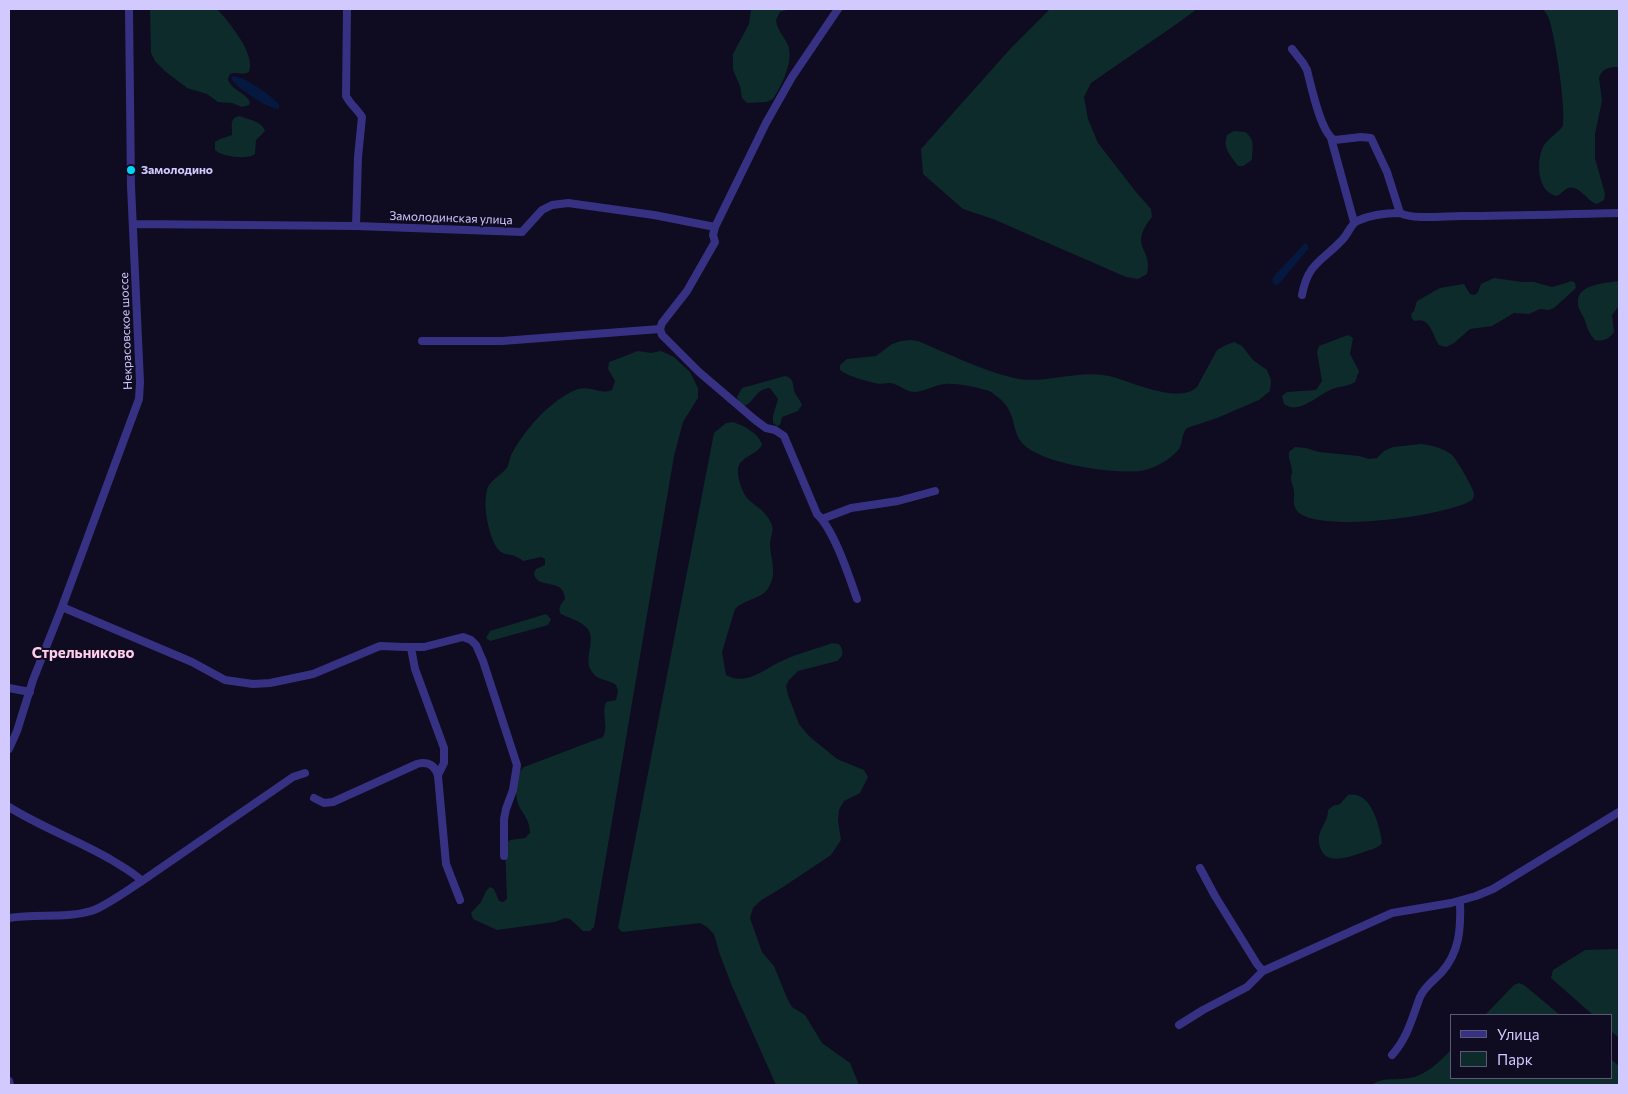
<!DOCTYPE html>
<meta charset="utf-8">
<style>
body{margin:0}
#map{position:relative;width:1628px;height:1094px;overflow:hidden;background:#0f0b20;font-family:Commissioner,sans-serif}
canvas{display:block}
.frame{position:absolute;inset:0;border:10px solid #d2caff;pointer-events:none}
.legend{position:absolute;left:1450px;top:1014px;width:162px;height:65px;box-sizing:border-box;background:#0f0b20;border:1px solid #5d5779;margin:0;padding:6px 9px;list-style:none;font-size:15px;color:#d2caff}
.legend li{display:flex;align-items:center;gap:10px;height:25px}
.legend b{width:25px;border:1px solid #5d5779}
</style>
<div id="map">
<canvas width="1628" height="1094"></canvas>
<div class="frame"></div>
<ul class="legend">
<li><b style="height:6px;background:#373184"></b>Улица</li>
<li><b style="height:14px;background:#0d2b2b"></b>Парк</li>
</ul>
</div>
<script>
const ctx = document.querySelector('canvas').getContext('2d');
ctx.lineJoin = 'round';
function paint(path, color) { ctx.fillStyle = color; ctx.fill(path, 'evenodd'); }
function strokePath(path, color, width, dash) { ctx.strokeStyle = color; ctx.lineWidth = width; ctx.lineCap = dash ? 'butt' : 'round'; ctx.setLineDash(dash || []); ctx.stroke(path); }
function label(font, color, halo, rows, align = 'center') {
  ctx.font = font + ' Commissioner,sans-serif'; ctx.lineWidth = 4; ctx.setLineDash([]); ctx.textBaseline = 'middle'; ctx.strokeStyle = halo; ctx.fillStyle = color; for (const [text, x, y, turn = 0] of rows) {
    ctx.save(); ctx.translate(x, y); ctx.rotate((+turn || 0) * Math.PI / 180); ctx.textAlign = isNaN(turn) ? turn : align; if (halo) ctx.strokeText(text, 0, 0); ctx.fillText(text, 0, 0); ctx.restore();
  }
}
const green = new Path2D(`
 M150,9H217C229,22 256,54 249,72C242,76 236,71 230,74L228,79C231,90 245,92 250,102L249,105L242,107L232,103L218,102L207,94L187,88L166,72L155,61L151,53Z
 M751,9H790L780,12L776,20C777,30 784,36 788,45C794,61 782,85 773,99L766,102L747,103L742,98L740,86L733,70V54L749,24Z
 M1050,9H1197L1178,23L1091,83L1084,97L1088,119L1098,143L1136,192L1151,209L1152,217C1127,248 1154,248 1147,274L1138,279L1126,277L993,219L963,209L923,174L921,149L1011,48Z
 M1543,9H1619V67C1610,67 1602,68 1599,78L1602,101L1595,134V158L1605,194L1604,200L1597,204C1588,202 1579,184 1568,188C1564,190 1561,194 1557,196C1537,193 1536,161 1543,147C1547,139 1562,130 1563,125C1566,107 1555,36 1549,19C1548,15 1545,12 1543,9Z
 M240,116C249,120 262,121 265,131L256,140L255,154C247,160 222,157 215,150V142L220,139L232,135C233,127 228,118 240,116Z
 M1234,131L1245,132C1256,140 1252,148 1252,160L1243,166H1238C1231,156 1222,148 1227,135Z
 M1494,278L1522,282H1534L1552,287L1572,281L1575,283L1576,288L1554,308L1549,310L1540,309L1529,314L1514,313L1492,326L1470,329L1454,343L1446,347L1439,345C1432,334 1430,316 1415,321L1412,319L1411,314L1414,311L1417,301L1440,288L1464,284L1470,294L1475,295L1478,292L1481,284Z
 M1619,281V306L1612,315L1614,332C1609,339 1603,342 1595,340C1588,333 1587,326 1584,318C1582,314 1578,309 1578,303C1576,284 1606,283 1619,281Z
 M1348,335L1353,338L1350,354L1359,371L1355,382C1347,387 1338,386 1330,390C1317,396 1298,415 1284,404L1282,396L1287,392L1316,390L1322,381L1317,352L1319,346Z
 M911,340L918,341C949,354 981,370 1014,378C1046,385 1076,369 1109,376C1131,381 1178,405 1197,387L1217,350L1226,345L1234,342L1242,346L1253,360L1267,370L1271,380L1270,391L1259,400L1217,418L1187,428C1178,439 1187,445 1171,457C1164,463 1149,470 1140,471C1113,474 1042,464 1023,444C1010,430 1018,414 999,398C995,395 991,391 986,390C974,387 957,383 945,384C935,385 925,391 915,392C906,392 902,386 894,384C889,382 884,384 879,384C870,382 846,376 840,370V365L847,359L876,356L892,344L901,341Z
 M638,351L651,353L661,351L674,357L690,372L698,388V398L683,422L674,456L594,927L590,931H583L570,919L565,918L555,922L497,930L473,919L471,913L481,902L486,891L490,887L494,889L499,901L503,902L507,899L505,845L510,840L525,838L530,833C530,817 520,813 517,800C515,790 517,781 519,772L524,767L603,737C609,726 601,714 606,702L616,700L618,691L616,685C608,679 598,681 592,672C582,659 598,638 586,627C580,621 569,618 561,614C557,608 561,604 565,599C564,576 536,591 534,573L536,569L545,565V559L541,557L523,561C512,551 504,558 497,548C488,535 481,499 489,485C494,478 504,473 508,466C509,462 510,459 511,455C525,430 545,406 571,392C590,382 599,396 612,390L615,381L608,369L609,362Z
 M785,376C795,378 792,385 795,393C797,397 800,400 802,405L798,411L782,417L780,425L777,426L773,423V416L778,399L770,388C755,389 755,402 744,406L739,403L737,397L742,388Z
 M733,422C744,426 759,433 762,445C757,455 740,456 738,469C737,477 742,492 747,498C756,507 765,510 771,523C775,531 770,536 770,545C771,561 778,575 767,590C759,600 744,599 735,609L722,652L726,675C748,687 764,668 784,660C799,653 816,649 832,643L839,644C844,651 844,656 837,661L798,671L789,680L786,686L788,695L799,724L809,736L837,759L864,770L868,777L860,793L844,801L839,810L838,821L841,840L831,855L783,887L760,901L753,908L750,918L762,952L774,966L787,998L792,1007L805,1015L822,1043L850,1063L859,1085H776L732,986L720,955L714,934L707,927L700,923L622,932L618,928L714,433L726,423Z
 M1421,444C1432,445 1442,448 1451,454C1456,458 1472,486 1474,493C1474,496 1474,497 1472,500C1448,516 1317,534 1297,511C1296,509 1294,506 1294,504C1293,500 1295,496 1294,493C1294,487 1291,483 1291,478C1291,472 1293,476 1292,470C1291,463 1288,459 1289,452L1295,447L1306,448L1319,452L1359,456L1369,459L1377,458L1384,451L1393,447Z
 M546,614L551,619L548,625L490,641L486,638L490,631Z
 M1348,795C1371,790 1380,826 1382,843C1378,849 1368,850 1361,853C1349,857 1325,866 1320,847C1315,830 1328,825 1328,810L1333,806L1340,804Z
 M1619,949V1038L1612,1032V1015H1593L1551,978L1553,970L1585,950Z
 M1519,983L1524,985L1560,1015H1485L1514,985Z
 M1452,1049V1078H1612V1060L1619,1066V1085H1371C1386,1076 1394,1081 1409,1078C1426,1076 1441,1060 1452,1049Z`);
const water = new Path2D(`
 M232,76C245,76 270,95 279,104V109C270,110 233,86 231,78Z
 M1305,243L1308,246V249L1280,283L1277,285L1274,284L1272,280L1274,276Z`);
const minor = new Path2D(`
 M347,9L346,96C350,104 357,109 362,117L358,157L356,226
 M1292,49L1303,63L1307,70C1311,85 1321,135 1335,140L1361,137L1371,138L1387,172L1400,213C1414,220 1444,216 1461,216C1514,216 1566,214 1619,213
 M1331,138L1354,222
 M133,224L356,226L522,232L542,210L552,205L568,203L654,215L715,227L766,123L792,77L838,9
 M715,227L713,235L715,242L687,291L662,323L660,329L662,335L699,372L754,419L766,428L775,430L784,436L817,514C834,530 849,576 857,599
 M1302,295C1308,262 1323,261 1343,239C1348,234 1351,224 1357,221C1370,215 1386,213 1400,213
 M422,341H502L660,329
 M822,519L851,508L898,501L935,491
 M62,607L192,662L225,680L253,684L270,683L313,674L380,646L404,647H424L463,637L471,640L476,645L483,661L517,765L513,790L506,809L504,819V856
 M411,648L415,669L444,748V763L438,775
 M9,688L30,692
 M9,749L17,731L33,680L62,607L139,399L140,382L131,186L129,9
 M314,798L324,803L333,802L417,764C428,761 435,765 438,776L446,864L460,900
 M9,807C41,827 77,840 110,859C121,866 133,872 142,881C129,889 103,908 91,911C64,919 36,913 9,918
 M1200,868L1215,896L1257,964L1263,971
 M142,881L293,777L305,773
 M1179,1025L1203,1010L1247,987L1263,971L1392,913L1451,903L1476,896L1493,889L1619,812
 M1392,1055C1408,1037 1412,1018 1420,997C1424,987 1434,980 1441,973C1460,952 1461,928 1460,901
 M9,1081L10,1085`);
const markers = [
 [131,170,5,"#00d6f5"]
];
const poiNames = [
 ["Замолодино",141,170]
];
const streetNames = [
 ["Замолодинская улица",451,218,2],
 ["Некрасовское шоссе",126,331,-92]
];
const quarterNames = [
 ["Стрельниково",83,653]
];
paint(green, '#0d2b2b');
paint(water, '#05183f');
strokePath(minor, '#373184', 8);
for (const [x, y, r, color] of markers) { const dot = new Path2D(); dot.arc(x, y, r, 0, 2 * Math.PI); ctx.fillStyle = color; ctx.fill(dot); strokePath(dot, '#0f0b20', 2); }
label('bold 12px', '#d2caff', '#0f0b20', poiNames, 'left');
label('12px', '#d2caff', '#0f0b20', streetNames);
label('bold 15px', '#ffcceb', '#0f0b20', quarterNames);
</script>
